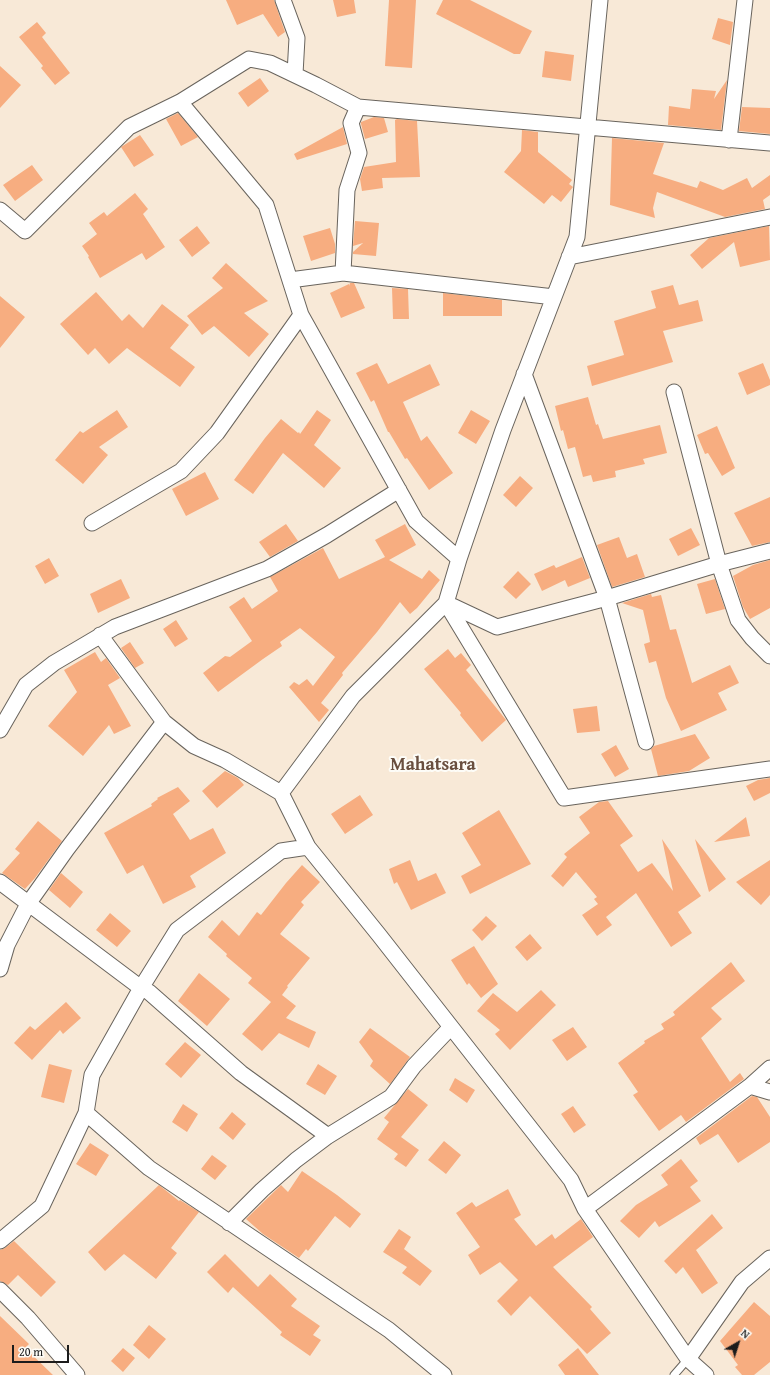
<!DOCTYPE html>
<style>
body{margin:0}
#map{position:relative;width:770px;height:1375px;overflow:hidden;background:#f8e9d7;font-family:"Gentium Book Plus",serif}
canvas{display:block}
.north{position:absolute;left:718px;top:1323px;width:40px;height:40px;-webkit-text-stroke:3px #fdfcf7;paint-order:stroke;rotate:39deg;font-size:11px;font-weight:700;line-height:16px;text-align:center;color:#1c1c1c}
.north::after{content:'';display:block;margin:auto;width:14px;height:18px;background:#1c1c1c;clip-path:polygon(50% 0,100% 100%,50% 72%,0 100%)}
.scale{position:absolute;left:12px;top:1345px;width:57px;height:18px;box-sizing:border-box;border:2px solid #1c1c1c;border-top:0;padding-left:5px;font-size:12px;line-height:14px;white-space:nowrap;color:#1c1c1c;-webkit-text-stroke:3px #fdfcf7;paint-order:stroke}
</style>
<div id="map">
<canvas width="770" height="1375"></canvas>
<div class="north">N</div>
<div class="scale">20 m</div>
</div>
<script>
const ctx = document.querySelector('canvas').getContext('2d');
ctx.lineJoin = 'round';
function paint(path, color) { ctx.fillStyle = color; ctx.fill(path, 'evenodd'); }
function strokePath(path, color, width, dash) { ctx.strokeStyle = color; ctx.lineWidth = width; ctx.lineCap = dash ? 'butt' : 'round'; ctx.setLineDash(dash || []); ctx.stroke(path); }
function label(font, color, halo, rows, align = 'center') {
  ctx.font = font + ' "Gentium Book Plus",serif'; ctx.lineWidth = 4; ctx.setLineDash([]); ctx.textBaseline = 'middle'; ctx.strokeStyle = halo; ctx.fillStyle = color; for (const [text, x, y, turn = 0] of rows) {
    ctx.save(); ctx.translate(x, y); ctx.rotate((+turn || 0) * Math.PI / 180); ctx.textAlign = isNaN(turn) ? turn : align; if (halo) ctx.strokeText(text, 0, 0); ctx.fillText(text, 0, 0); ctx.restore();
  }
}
const building = new Path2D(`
 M226,0H274L285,32L278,37L263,14L237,25Z
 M333,0H354L356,13L337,17Z
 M389,0H416L412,68L385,66Z
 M443,0H470L532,31L520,54H514L436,14Z
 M718,18L733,22L730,45L712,39Z
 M37,22L46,33L42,37L70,73L55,85L41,68L43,66L19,37Z
 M545,51L574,55L571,81L542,77Z
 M0,66L21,85L0,108Z
 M260,78L269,91L248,107L238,93Z
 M727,80L721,130L668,125L669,106L690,109L692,89L716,91L714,99Z
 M742,107L770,108V134L739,131Z
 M178,113L198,137L181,146L166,119Z
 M374,117L384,118L388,132L365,139L361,124V122Z
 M397,119L417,121L420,177L382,178L383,188L362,191L360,179L364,167L396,162L395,120Z
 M343,127L347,144L297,160L294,154Z
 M522,130L538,132V152L572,180L569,184L573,187L561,202L552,195L544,204L504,172L521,151Z
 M140,135L154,155L134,167L121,147Z
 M612,138L664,143L653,174L697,188L700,181L723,190L747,178L752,188L770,175V195L763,200L765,209L725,217L657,192L653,208L655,218L610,205Z
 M32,165L43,180L15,201L3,185Z
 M135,193L148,209L143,214L165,247L146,260L142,253L100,278L88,257L89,256L82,246L97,234L89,223L104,212L107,216Z
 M355,221L379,223L376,256L353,254V252L363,243L353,246Z
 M197,226L210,243L192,257L179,240Z
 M769,226L770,260L740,267L734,242L702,269L690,255L709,238Z
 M330,228L335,244V253L311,261L303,236Z
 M226,263L268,301L244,313L269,334L249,357L214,326L202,335L187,316L223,288L212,278Z
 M350,283H354L365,308L341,318L330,293L349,284V286Z
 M673,285L679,305L698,300L703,321L663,331L673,362L592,386L587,366L624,355L614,321L656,308L651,291Z
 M392,288L408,289L409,319H393Z
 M96,292L122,321L129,314L143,328L162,304L189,325L170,348L195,367L180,387L127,348L109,364L95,348L88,355L60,324Z
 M443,293L502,300V316H443Z
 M0,296L25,317L0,348Z
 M377,363L388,384L430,364L440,385L403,402L421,441L427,436L453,473L429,490L407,458L405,459L389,432H388L374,400L371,402L356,373Z
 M763,363L770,380V385L747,395L738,373Z
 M588,397L596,425L598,424L603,439L660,425L667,453L643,459L645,464L615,471L616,477L593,482L591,475L583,477L575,447L568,449L563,430L561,431L555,406Z
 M117,410L128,427L99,447L108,455L83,484L55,460L80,431L83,433Z
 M317,410L331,420L314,445L341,468L324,488L283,453L253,494L234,480L265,438L281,419L298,433L299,432L300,434Z
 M471,410L490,421L476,444L458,433Z
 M717,426L735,468L722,476L708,453L705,454L697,435Z
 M205,472L219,499L186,516L172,489Z
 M520,476L533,488L516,507L503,495Z
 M770,497V542L752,546L734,513Z
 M286,524L298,541L270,557L259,542Z
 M405,524L416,545L389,560L422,579L429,570L440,580L417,608L410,614L400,602L377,632L342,673L343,675L321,703L329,710L319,722L289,687L294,682L299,685L307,679L313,686L335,657L300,628L280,642L282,646L263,659L218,692L203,673L225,656L230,657L252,641L229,607L244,597L252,609L278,591L270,577L323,548L339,579L385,557L375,540Z
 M691,528L700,545L678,556L669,539Z
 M619,537L627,558L637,554L645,577L612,587L597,545Z
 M582,557L590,578L568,587L565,580L542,591L534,574L554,565L556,568Z
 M49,558L59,576L45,584L35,566Z
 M770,560V608L750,619L743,607L733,576L753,565Z
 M518,571L531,584L516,599L503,587Z
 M121,579L130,598L98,613L90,594Z
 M715,579L725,609L706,614L697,584Z
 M651,594L652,597L661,595L670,630L676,629L692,683L730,665L739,683L718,693L727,710L681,731L666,698L656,661L649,663L644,644L650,642L649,636L643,610L622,603Z
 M176,620L188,639L175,647L163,629Z
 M130,642L144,663L135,668L121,648Z
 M448,649L455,658L461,653L471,665L466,670L506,720L482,742L460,715L461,713L424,669Z
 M95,652L101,662L106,658L120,678L108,685L131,726L114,734L109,725L83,756L48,726L77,692L64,670Z
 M597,706L600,731L577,733L573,709Z
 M695,734L710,758L689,771L658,776L651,749L654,746Z
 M616,745L629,769L615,777L601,754Z
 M225,771L238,778L244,785L217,808L202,791Z
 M770,778V793L754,801L746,786L758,780Z
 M178,787L190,801L173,814L190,840L213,828L226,853L190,876L196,887L163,904L143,865L127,874L104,833L152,806L151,804L158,799L157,798Z
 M360,795L373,815L345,834L331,814Z
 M608,801L633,836L620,845L638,872L652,863L673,891L662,839L701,896L678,912L692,933L671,947L636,893L606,917L612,925L597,936L582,915L598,904L594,899L597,897L576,872L563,887L551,876L567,857L564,854L590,833L579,817L599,802Z
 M499,810L531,864L470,894L461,876L481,865L462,833Z
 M746,817L750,836L714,842Z
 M38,821L62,841L35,878L25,889L2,873L20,853L15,849Z
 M695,839L726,879L709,892Z
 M410,860L418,881L436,873L446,893L411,910L397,882L394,884L389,869Z
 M770,860V895L761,905L736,882Z
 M302,865L320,882L301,902L304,905L280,934L310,958L287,986L288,987L282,995L296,1006L286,1018L316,1032L309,1048L279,1033L262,1051L242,1034L271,1002L248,983L252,978L226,956L227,954L208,937L222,920L239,936L257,912L261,915L286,883Z
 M61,873L83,892L70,908L49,890Z
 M110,913L131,931L117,947L96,930Z
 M486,916L497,926L482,941L472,930Z
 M530,934L542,948L527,961L515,947Z
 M474,946L498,984L481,998L469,983L467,985L451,960Z
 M731,962L745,981L711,1008L722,1019L701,1038L730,1082L740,1073L744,1079L686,1122L681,1115L659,1131L633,1095L638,1092L618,1063L645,1043L644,1041L664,1029L661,1024L675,1015L673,1012Z
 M199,973L230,999L207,1026L178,1001Z
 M541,990L556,1005L510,1050L495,1034L500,1030L477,1011L493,993L517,1012Z
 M66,1002L81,1018L63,1034L60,1030L32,1060L14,1043L30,1026L35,1030Z
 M573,1027L587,1047L567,1061L552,1040Z
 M370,1028L410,1057L390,1084L370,1066L373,1061L359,1042Z
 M185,1042L201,1055L181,1078L165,1064Z
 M49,1064L72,1070L64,1103L41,1097Z
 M318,1064L337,1076L325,1095L306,1084Z
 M455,1078L475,1090L467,1103L449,1090Z
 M408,1089L428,1105L401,1137L419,1150L406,1167L394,1159L398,1154L377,1139L389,1122L384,1118Z
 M752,1096L757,1097L770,1117V1142L738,1163L718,1134L700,1145L696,1138Z
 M183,1104L198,1114L187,1132L172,1122Z
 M573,1106L586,1125L574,1133L561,1114Z
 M232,1112L246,1124L233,1140L219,1128Z
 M444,1141L461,1155L446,1174L428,1160Z
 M90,1143L109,1155L96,1176L76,1164Z
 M212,1155L227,1166L215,1180L201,1169Z
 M681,1159L698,1181L690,1187L701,1201L659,1227L655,1221L639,1238L620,1221L636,1205L668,1185L661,1175Z
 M302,1171L337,1195L361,1214L350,1228L335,1216L308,1251L306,1249L299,1258L263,1234L246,1219L281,1185L288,1192Z
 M159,1185L179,1201L180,1200L199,1212L171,1248L177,1253L156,1279L124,1254L105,1271L88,1252Z
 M508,1189L521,1215L514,1219L536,1246L552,1234L555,1239L581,1219L593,1237L553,1267L592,1307L590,1309L611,1333L587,1354L530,1296L511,1316L497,1301L518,1280L500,1262L480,1275L468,1255L480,1247L456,1213L472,1202L476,1207Z
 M712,1214L723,1228L696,1250L718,1283L702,1294L683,1267L676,1274L664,1261Z
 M399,1229L411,1237L404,1249L432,1271L420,1286L402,1273L407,1267L383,1252Z
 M14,1241L56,1282L41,1297L18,1275L8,1285L0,1281V1250L5,1248Z
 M225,1254L258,1287L270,1274L297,1299L291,1306L320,1326L313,1335L321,1340L310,1356L280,1335L282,1332L233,1287L228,1293L207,1272Z
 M754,1302L770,1316V1362L754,1375H742L735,1367L738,1365L720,1341Z
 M0,1316L29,1344L25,1348L53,1375H0Z
 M149,1325L166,1339L149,1359L133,1345Z
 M123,1348L135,1358L123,1372L111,1361Z
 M578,1348L599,1375H565L558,1365Z`);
const service = new Path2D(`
 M674,1375L688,1359`);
const minor = new Path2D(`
 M283,0L297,38L295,74
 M600,0L577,237L503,430L459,559L446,603L353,696L281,793L308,847L379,935L571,1180L585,1209L688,1359L706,1375
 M180,102L266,205L301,315L416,521L459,559
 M729,140L745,0
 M0,210L25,231L129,127L180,102L249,59L270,63L316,85L358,107L770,143
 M569,257L770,217
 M343,273L347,190L359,153L351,123L358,107
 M290,280L343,273L554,297
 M524,374L607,598L646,742
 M674,392L719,564L738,620L752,638L770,656
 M92,523L181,471L217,433L301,315
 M446,603L564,798L770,769
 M446,603L497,627L607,598L719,564L770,551
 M100,635L164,722L194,746L225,760L281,793
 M0,730L26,685L54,663L115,627L267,569L327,535L399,490
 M308,847L281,851L177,930L141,988L149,992L241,1073L328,1136
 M0,882L141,988L92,1075L86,1113L42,1206L0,1241
 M0,969L7,945L28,904L67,849L164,722
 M750,1086L770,1068
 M86,1113L149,1168L389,1330L444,1375
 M585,1209L750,1086L770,1092
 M229,1223L262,1190L296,1160L328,1136L391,1097L414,1066L451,1027
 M0,1290L28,1318L77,1375
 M688,1359L742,1282L770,1258`);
const districtNames = [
 ["Mahatsara",433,765]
];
paint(building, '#f7ad80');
strokePath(service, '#69645d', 9);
strokePath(minor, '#69645d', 17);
strokePath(service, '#fff', 7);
strokePath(minor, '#fff', 15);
label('bold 18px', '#694f3f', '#fdfcf7', districtNames);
</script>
